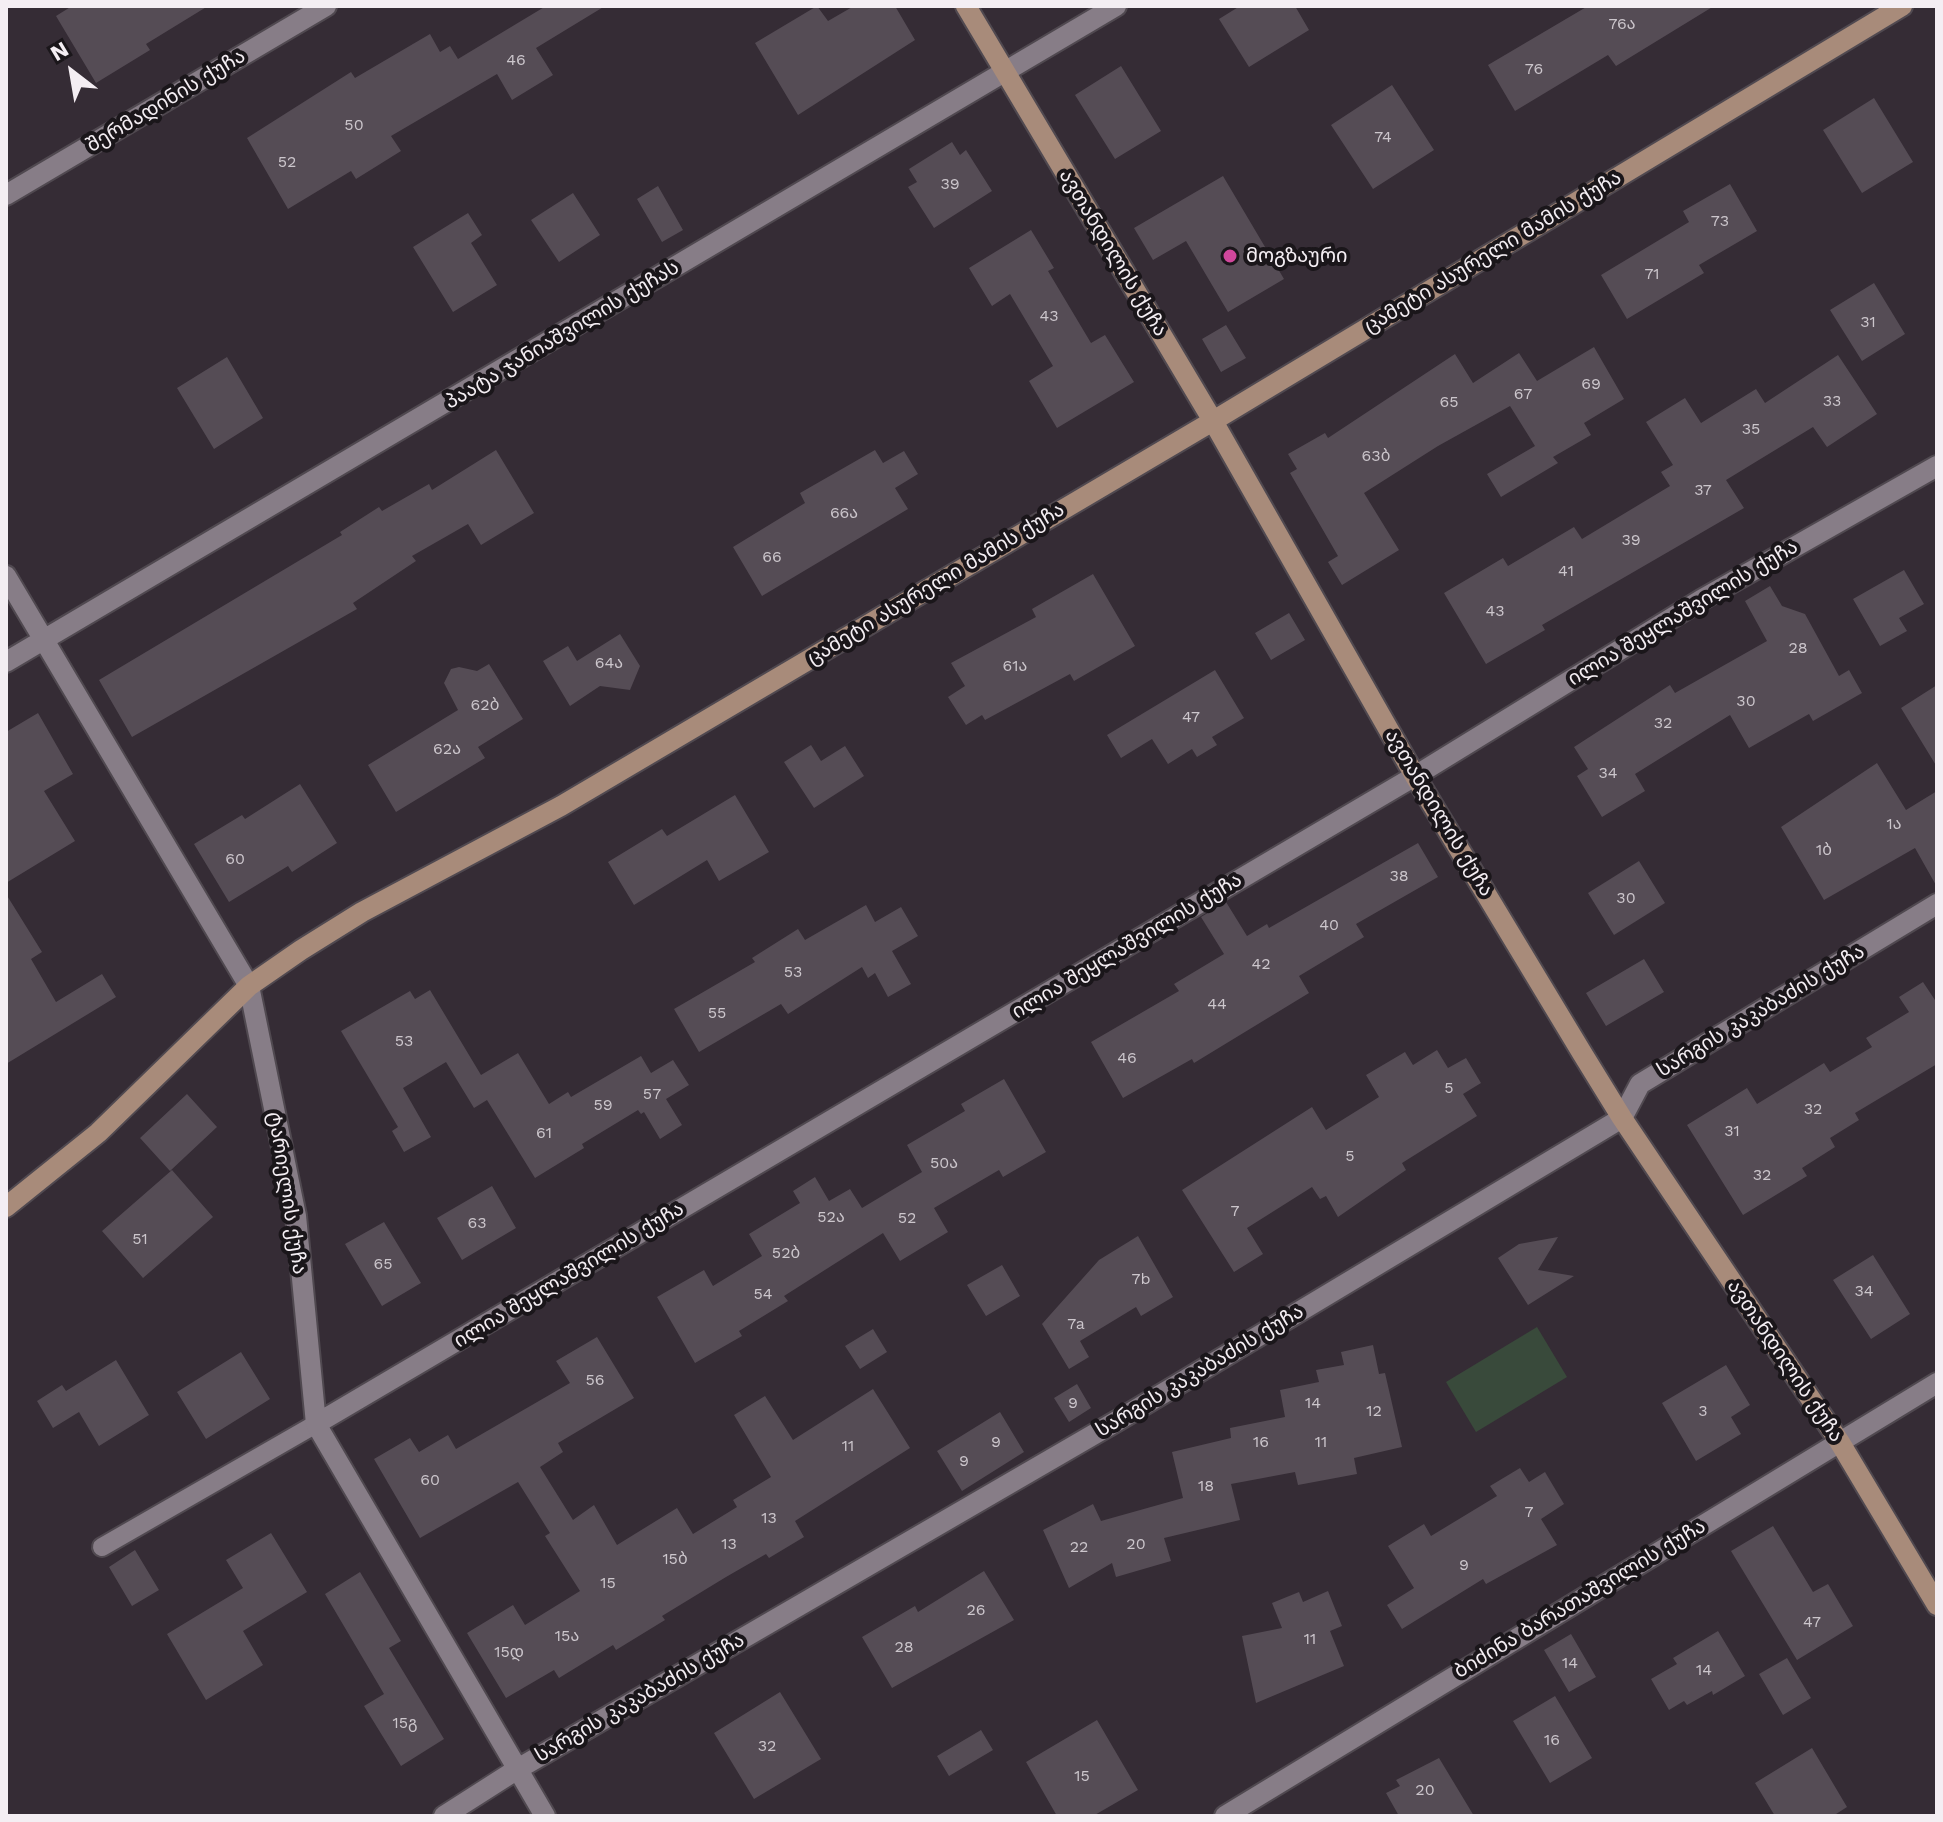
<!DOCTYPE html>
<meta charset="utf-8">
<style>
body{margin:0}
#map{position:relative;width:1943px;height:1822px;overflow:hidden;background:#352c35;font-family:"Work Sans",sans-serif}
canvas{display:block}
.frame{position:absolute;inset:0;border:8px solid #f4eef3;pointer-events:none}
.north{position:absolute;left:32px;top:32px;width:80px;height:80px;-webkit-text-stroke:6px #1a161a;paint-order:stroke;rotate:329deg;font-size:22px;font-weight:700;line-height:32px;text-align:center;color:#f4eef3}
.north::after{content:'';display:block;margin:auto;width:28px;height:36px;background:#f4eef3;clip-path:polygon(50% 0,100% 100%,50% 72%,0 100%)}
</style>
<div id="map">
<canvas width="1943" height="1822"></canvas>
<div class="frame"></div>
<div class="north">N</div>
</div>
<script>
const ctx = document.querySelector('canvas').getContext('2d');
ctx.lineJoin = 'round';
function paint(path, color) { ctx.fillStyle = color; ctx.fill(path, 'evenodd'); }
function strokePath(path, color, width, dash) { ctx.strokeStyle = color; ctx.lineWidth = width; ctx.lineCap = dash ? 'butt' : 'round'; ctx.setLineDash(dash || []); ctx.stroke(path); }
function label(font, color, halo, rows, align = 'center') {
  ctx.font = font + ' "Work Sans","Noto Sans Georgian",sans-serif'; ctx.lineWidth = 8; ctx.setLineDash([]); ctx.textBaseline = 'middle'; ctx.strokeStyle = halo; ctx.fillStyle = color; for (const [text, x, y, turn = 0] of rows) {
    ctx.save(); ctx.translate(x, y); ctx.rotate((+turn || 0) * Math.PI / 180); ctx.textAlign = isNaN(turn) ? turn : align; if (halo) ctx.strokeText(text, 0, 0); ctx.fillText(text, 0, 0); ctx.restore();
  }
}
const green = new Path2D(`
 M1537,1327L1567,1377L1476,1432L1446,1382Z`);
const building = new Path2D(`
 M72,6H208L146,44L150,50L96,83L56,16Z
 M546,6H605L536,48L553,75L512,100L497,74L391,136L401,151L356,179L351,171L288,209L247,138L351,72L355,78L430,34L440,52L450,46L458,59Z
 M817,6L828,21L854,6H895L915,40L798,115L755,43Z
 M1240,6H1295L1309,30L1249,67L1219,19Z
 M1588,6H1714L1616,66L1608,55L1515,111L1488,65Z
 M1121,66L1161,131L1115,159L1075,95Z
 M1392,85L1434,150L1373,189L1331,125Z
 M1874,98L1913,162L1862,193L1823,130Z
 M952,142L960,155L966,150L992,191L934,228L908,187L917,182L909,169Z
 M1223,176L1284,279L1228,312L1186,241L1153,260L1134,228Z
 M1730,184L1757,231L1699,265L1704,273L1627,319L1601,275L1689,222L1683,211Z
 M658,186L683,230L662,242L637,199Z
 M573,193L600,235L559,262L531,220Z
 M468,213L482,235L471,243L497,285L453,312L413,247Z
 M1031,230L1054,268L1048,271L1091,343L1105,335L1134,382L1057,428L1029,381L1053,366L1010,294L992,306L969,268Z
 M1874,283L1905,334L1862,361L1830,310Z
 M1226,325L1246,358L1221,372L1202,339Z
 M1594,347L1624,399L1584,423L1591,435L1553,457L1558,463L1501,497L1487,474L1535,446L1510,406L1438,446L1364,493L1399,550L1342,585L1328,562L1338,556L1290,473L1297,469L1288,454L1325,433L1328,438L1455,354L1473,383L1519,353L1537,381Z
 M1838,355L1877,414L1827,447L1813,427L1726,480L1744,508L1542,625L1545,630L1486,664L1444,593L1503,558L1508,566L1574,527L1582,539L1670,486L1661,472L1673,465L1646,422L1685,398L1701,423L1756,389L1765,403Z
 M227,357L263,418L214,449L177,388Z
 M496,450L534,513L481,545L468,524L412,556L416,561L353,603L357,609L132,737L99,680L342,535L340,532L379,507L382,511L429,484L432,490Z
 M875,450L883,463L904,451L918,474L895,488L908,509L762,596L733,547L805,503L800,493Z
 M1904,570L1924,604L1899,618L1907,631L1880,646L1853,599Z
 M1093,574L1135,646L1074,681L1070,674L985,720L982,715L966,725L948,697L965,686L951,663L1036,617L1032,609Z
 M1770,586L1782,606L1805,614L1839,676L1849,670L1862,693L1813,721L1809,714L1749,748L1730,715L1635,774L1645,791L1602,817L1577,776L1588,769L1574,747L1670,685L1675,693L1767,641L1745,601Z
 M1289,613L1305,640L1271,660L1255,633Z
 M620,634L640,666L630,690L600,686L570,706L543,661L568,646L577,661Z
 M489,664L523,719L478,747L485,758L396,812L368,765L458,710L444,683L451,669L459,667L477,671Z
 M1215,670L1244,718L1212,737L1217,745L1197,757L1192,749L1168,764L1152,739L1121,758L1107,735Z
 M1937,685V767L1901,708Z
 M38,713L73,774L44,791L75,841L6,883V732Z
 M811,745L821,761L845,746L864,776L814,808L784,762Z
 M1877,763L1906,810L1937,791V887L1915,848L1824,900L1781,827Z
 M300,784L337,843L292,872L288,866L229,902L194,844L242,815L245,819Z
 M735,795L769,852L719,881L707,860L634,905L608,862L662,829L667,836Z
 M1418,843L1438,877L1356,924L1364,937L1299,976L1309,993L1194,1063L1192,1059L1123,1098L1091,1042L1179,991L1174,984L1224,954L1201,917L1226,902L1247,936L1267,924L1269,928Z
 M1639,861L1665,903L1614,935L1588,893Z
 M6,894L42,952L31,959L56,1002L102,974L116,997L6,1064Z
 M866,905L875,922L901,907L918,936L892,951L911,984L888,997L875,973L868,978L862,967L788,1014L781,1004L699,1052L674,1009L755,962L752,958L798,929L805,940Z
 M1644,959L1664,992L1606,1026L1586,993Z
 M1923,982L1937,1003V1064L1855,1113L1859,1120L1830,1138L1835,1147L1802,1168L1807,1176L1743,1215L1687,1125L1747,1088L1757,1104L1824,1063L1830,1072L1872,1047L1866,1038L1909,1012L1899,997Z
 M430,990L481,1075L518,1053L549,1104L568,1092L571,1097L641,1056L651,1073L673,1060L689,1085L666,1099L682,1125L660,1139L644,1112L641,1114L638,1110L582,1144L584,1148L535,1178L487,1100L474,1108L446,1062L403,1088L431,1137L404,1152L392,1131L398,1127L341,1031L410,991L415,999Z
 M1437,1050L1448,1068L1466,1058L1481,1083L1463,1094L1477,1116L1402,1163L1406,1170L1338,1217L1326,1196L1320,1199L1312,1187L1247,1228L1263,1254L1234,1272L1182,1190L1312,1107L1326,1130L1379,1097L1366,1075L1405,1052L1413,1065Z
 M1004,1079L1046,1152L1003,1177L999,1170L934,1208L948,1232L900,1261L883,1233L784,1296L788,1301L739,1331L742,1336L695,1363L657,1297L704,1270L713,1286L762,1256L749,1234L800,1203L793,1191L815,1177L829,1201L850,1189L862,1208L922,1172L907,1145L965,1111L961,1104Z
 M187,1094L217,1127L170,1171L140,1138Z
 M172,1170L213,1217L143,1278L102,1231Z
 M492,1186L516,1228L462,1260L437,1218Z
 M384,1222L421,1283L382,1306L345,1244Z
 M1138,1236L1173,1297L1141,1316L1136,1307L1080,1341L1089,1357L1069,1369L1042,1324L1099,1260Z
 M1558,1237L1538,1270L1574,1276L1528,1305L1498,1258L1519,1244Z
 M1873,1255L1910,1314L1871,1339L1833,1280Z
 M1002,1265L1020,1296L986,1316L967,1285Z
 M873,1329L887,1352L860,1369L845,1346Z
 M597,1337L634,1398L558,1443L563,1452L540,1467L573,1520L594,1505L617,1545L677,1508L693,1534L737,1507L733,1500L771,1477L734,1415L765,1396L793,1440L873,1389L910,1448L795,1521L804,1537L769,1558L766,1554L726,1577L662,1616L665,1620L616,1650L613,1645L559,1678L554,1670L506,1698L467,1633L513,1605L525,1625L580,1591L545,1536L550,1533L518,1482L420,1538L374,1459L410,1438L419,1452L448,1435L456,1449L570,1383L556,1361Z
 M1373,1345L1379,1374L1385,1373L1402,1447L1354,1458L1357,1474L1298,1485L1295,1472L1231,1484L1240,1520L1164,1538L1171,1561L1116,1577L1112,1563L1069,1588L1043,1530L1093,1504L1101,1521L1183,1498L1172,1452L1231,1438L1230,1428L1285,1417L1280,1390L1319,1382L1316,1370L1344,1365L1341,1352Z
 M241,1352L270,1399L206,1439L177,1392Z
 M116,1360L149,1415L99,1446L79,1412L53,1428L37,1401L62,1385L66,1391Z
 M1726,1365L1750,1405L1731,1417L1741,1434L1696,1461L1662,1403Z
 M1077,1384L1091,1408L1069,1422L1054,1398Z
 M1000,1412L1024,1452L962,1491L937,1451Z
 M1520,1468L1529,1482L1545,1472L1564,1504L1541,1519L1557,1545L1486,1584L1483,1579L1402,1629L1387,1605L1414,1588L1388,1546L1424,1524L1431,1536L1497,1496L1490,1486Z
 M1773,1526L1813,1592L1828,1584L1853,1626L1797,1660L1731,1551Z
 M271,1533L307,1592L243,1631L263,1665L206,1700L167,1634L243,1588L226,1560Z
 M135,1550L159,1590L132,1606L109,1567Z
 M984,1571L1014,1620L892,1688L862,1637L915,1606L918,1612Z
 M360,1572L401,1641L389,1648L444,1739L401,1766L364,1706L384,1694L325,1594Z
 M1328,1591L1342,1626L1330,1631L1344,1666L1256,1703L1242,1636L1282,1628L1272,1603L1299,1592L1303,1602Z
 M1718,1631L1745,1676L1713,1695L1712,1691L1687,1705L1684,1701L1669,1710L1651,1679L1677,1664L1673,1658Z
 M1571,1634L1596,1677L1569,1692L1544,1650Z
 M1787,1658L1811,1698L1783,1715L1759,1674Z
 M780,1692L821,1759L754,1799L714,1733Z
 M1555,1696L1592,1758L1550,1783L1513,1721Z
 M1097,1720L1138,1790L1093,1816H1057L1026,1762Z
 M981,1730L993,1750L949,1776L937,1756Z
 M1812,1748L1847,1807L1833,1816H1775L1755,1783Z
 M1439,1758L1474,1816H1399L1386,1793L1400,1786L1396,1780Z`);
const lane = new Path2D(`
 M102,1547L316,1424`);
const street = new Path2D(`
 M6,195L326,6
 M6,576L249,986L296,1216L316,1424L545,1816
 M6,662L1116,6
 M316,1424L1415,776L1701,600L1937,466
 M444,1816L516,1770L1117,1421L1622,1118L1640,1084L1937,904
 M1225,1816L1937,1383`);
const secondary = new Path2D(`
 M966,6L1213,421L1415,776L1582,1053L1622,1118L1839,1441L1937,1605
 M6,1207L98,1133L249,986L301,950L362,912L561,806L1213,421L1902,6`);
const markers = [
 [1230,256,8,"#d1479c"]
];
const numberNames = [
 ["76ა",1622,24],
 ["46",516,60],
 ["76",1534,69],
 ["50",354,125],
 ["74",1383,137],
 ["52",287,162],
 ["39",950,184],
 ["73",1720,221],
 ["71",1652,274],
 ["43",1049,316],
 ["31",1868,322],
 ["69",1591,384],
 ["67",1523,394],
 ["33",1832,401],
 ["65",1449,402],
 ["35",1751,429],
 ["63ბ",1376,456],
 ["37",1703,490],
 ["66ა",844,513],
 ["39",1631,540],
 ["66",772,557],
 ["41",1566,571],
 ["43",1495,611],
 ["28",1798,648],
 ["64ა",609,663],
 ["61ა",1015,666],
 ["30",1746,701],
 ["62ბ",485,705],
 ["47",1191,717],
 ["32",1663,723],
 ["62ა",447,749],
 ["34",1608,773],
 ["1ა",1894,824],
 ["1ბ",1824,850],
 ["60",235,859],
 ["38",1399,876],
 ["30",1626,898],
 ["40",1329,925],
 ["42",1261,964],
 ["53",793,972],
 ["44",1217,1004],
 ["55",717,1013],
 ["53",404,1041],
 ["46",1127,1058],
 ["5",1449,1088],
 ["57",652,1094],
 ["59",603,1105],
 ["32",1813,1109],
 ["31",1732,1131],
 ["61",544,1133],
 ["5",1350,1156],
 ["50ა",944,1163],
 ["32",1762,1175],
 ["7",1235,1211],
 ["52ა",831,1217],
 ["52",907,1218],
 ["63",477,1223],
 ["51",140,1239],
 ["52ბ",786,1253],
 ["65",383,1264],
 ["7b",1141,1279],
 ["34",1864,1291],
 ["54",763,1294],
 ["7a",1076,1324],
 ["56",595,1380],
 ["9",1073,1403],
 ["14",1313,1403],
 ["12",1374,1411],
 ["3",1703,1411],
 ["9",996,1442],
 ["16",1261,1442],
 ["11",1321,1442],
 ["11",848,1446],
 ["9",964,1461],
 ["60",430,1480],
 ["18",1206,1486],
 ["7",1529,1512],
 ["13",769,1518],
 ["13",729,1544],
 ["20",1136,1544],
 ["22",1079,1547],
 ["15ბ",675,1559],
 ["9",1464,1565],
 ["15",608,1583],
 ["26",976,1610],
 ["47",1812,1622],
 ["15ა",567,1636],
 ["11",1310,1639],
 ["28",904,1647],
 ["15დ",509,1652],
 ["14",1570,1663],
 ["14",1704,1670],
 ["15გ",405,1723],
 ["16",1552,1740],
 ["32",767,1746],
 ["15",1082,1776],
 ["20",1425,1790]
];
const streetNames = [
 ["შერმადინის ქუჩა",166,101,-31],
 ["ცამეტი ასურელი მამის ქუჩა",1493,252,-31],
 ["ავთანდილის ქუჩა",1113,253,59],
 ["პაატა ჯანიაშვილის ქუჩას",562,335,-31],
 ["ცამეტი ასურელი მამის ქუჩა",936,584,-31],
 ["ილია შეყლაშვილის ქუჩა",1683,613,-31],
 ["ავთანდილის ქუჩა",1439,813,59],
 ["ილია შეყლაშვილის ქუჩა",1127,946,-31],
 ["სარგის კაკაბაძის ქუჩა",1761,1011,-31],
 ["ტარიელის ქუჩა",287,1193,81],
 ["ილია შეყლაშვილის ქუჩა",569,1275,-31],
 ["ავთანდილის ქუჩა",1785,1361,56],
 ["სარგის კაკაბაძის ქუჩა",1200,1371,-31],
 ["ბიძინა ბარათაშვილის ქუჩა",1580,1599,-31],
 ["სარგის კაკაბაძის ქუჩა",640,1698,-30]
];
const poiNames = [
 ["მოგზაური",1246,256]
];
paint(green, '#394a3b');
paint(building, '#554c55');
strokePath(lane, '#504950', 22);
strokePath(street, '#504950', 24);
strokePath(secondary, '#504950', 24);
strokePath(lane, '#877d87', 18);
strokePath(street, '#877d87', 20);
strokePath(secondary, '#a88b7a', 20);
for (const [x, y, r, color] of markers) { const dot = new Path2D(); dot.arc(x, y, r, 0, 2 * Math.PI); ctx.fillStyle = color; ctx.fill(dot); strokePath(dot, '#1a161a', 3); }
label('16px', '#ccc6cc', null, numberNames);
label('20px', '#f4eef3', '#1a161a', streetNames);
label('20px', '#f4eef3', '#1a161a', poiNames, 'left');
</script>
